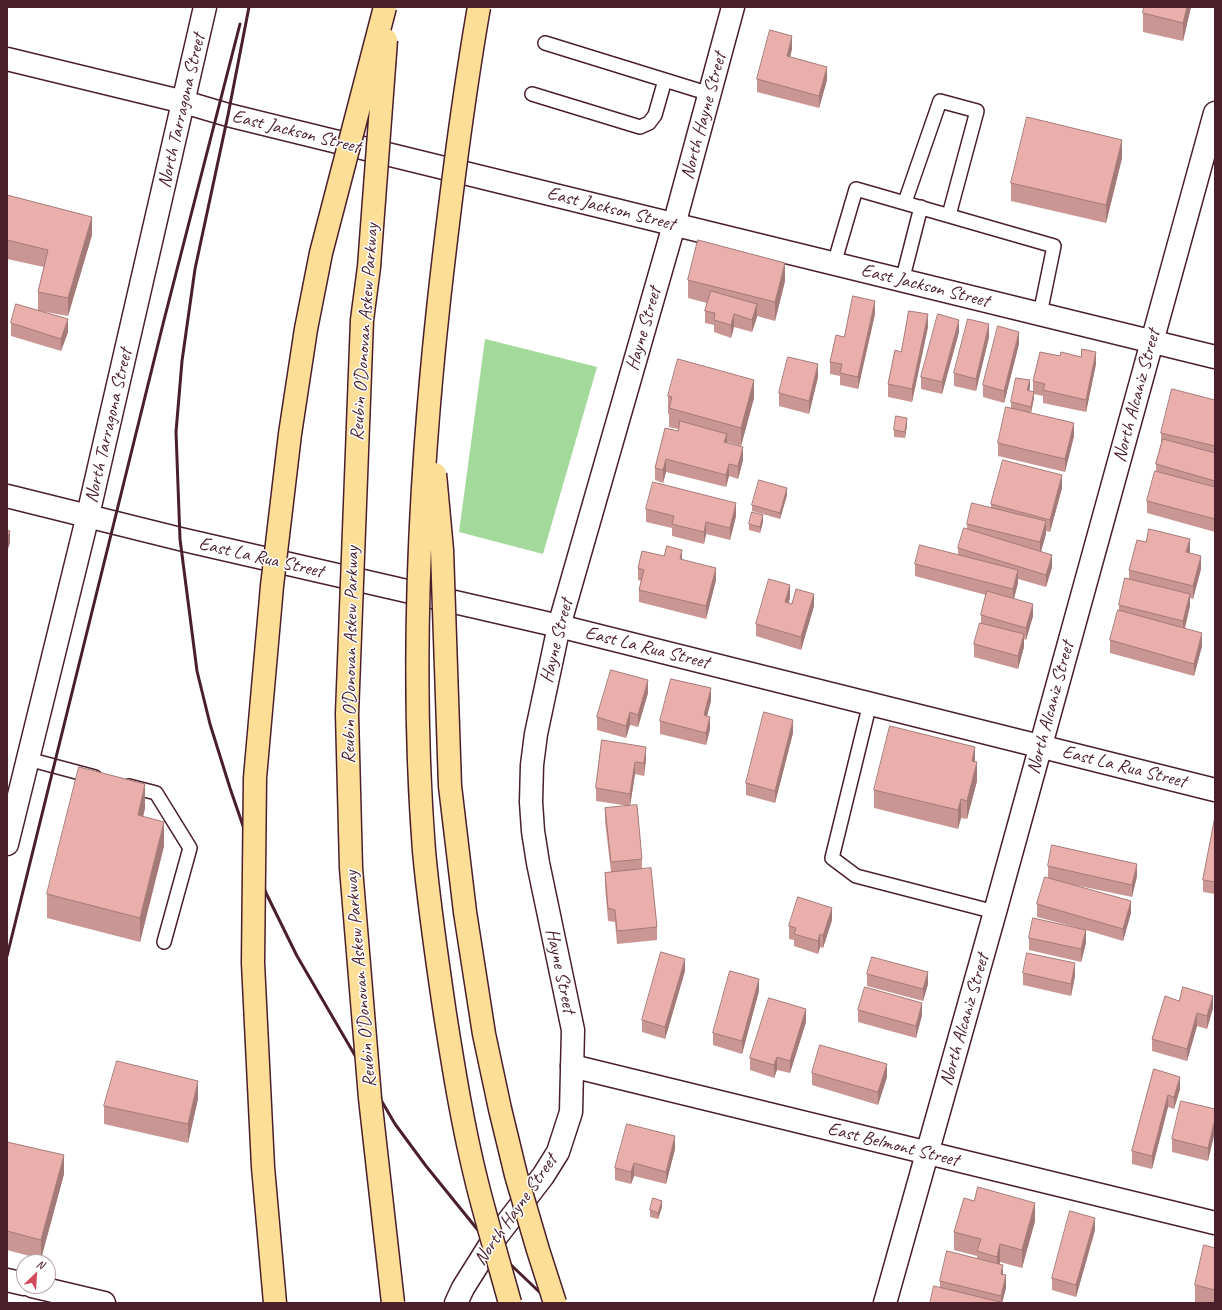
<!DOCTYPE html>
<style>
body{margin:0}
#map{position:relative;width:1222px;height:1310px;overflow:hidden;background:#fff;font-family:Caveat,sans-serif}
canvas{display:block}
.frame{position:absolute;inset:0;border:8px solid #4a1f2b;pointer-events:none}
.north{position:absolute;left:16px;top:1254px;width:40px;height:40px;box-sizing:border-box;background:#fff;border:1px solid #b7a5aa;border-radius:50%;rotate:25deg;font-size:11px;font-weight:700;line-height:16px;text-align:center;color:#4a1f2b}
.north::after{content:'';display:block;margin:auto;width:14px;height:18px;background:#d1495b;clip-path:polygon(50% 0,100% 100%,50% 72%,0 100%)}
</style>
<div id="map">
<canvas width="1222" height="1310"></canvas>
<div class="frame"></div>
<div class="north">N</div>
</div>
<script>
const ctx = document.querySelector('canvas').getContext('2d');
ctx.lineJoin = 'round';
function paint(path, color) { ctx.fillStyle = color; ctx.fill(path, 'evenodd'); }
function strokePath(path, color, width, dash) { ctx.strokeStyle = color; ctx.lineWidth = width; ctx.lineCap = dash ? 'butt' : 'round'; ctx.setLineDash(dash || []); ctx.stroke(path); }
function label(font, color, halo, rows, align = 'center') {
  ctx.font = font + ' Caveat,sans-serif'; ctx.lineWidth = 3; ctx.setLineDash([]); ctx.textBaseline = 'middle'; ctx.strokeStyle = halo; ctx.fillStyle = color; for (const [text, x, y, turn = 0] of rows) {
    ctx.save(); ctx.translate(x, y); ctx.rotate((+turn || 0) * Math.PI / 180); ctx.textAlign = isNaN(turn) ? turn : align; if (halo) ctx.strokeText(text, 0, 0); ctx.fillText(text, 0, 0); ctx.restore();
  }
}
const green = new Path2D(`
 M485,339L597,367L543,554L459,532Z`);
const service = new Path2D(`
 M545,43L710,94
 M532,94L640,127L649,123L655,115L665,80
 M905,202L940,101L977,111L949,215
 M834,264L856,189L1054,246L1040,314
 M902,281L921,207
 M870,703L832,858L856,876L995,912
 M28,759L95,777
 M129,786L156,793L190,848L164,942`);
const minor = new Path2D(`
 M7,59L184,102L228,115L293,131L1215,357
 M7,496L180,539L559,626L1215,790
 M572,1066L1215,1223`);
const tertiary = new Path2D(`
 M7,844L88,515L205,7
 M7,1280L24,1284
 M32,1286L104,1303
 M456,1303L463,1288L490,1245L543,1176L558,1152L571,1112L573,1030L538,863L533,831L531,802L532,765L536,734L559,626L674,225L733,7`);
const secondary = new Path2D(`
 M885,1303L995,912L1215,113`);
const rail = new Path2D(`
 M249,7L228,115L195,269L182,361L176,432L180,539L197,671L210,724L230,788L266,893L297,956L395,1124L426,1166L490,1245L551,1303
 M7,956L163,324L240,24`);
const motorwayBridge = new Path2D(`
 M479,7C462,104 450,202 439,300C419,483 410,668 424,851C429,906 437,960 445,1014C454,1071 463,1127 477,1183C487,1223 499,1263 510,1303
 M386,40L369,267L362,320L347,714L351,868L370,1098L393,1303
 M435,474L442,550L450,786L465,912L484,1034L500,1109L516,1175L538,1250L555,1303
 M275,1303L263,1167L253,963L255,778L272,586L290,434L306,329L321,253L385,7`);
const wall = new Path2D(`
 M1191,7L1183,41L1143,32V13Z
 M792,49L790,57L827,80L819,108L757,92V79Z
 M1122,158L1106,223L1011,201V183Z
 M7,195L92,235L68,316L40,311L68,332L61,351L11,336V323L38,310V292L44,267L7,259Z
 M688,280L785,281L775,321L757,316L752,332L734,327L731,338L714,332V325L705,323V311L707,303L688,298Z
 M875,314L858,389L840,385V376L830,374V362L844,337Z
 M928,327L912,402L888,397V384L901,352Z
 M959,332L942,394L921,389V377Z
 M989,337L976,391L954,386V373Z
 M1019,344L1004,403L983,397V385Z
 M1060,356L1096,364L1086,412L1043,403V396L1034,394V398L1031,413L1074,436L1065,472L998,456V443L1011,408V402L1030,387L1029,391L1033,392V381Z
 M818,377L809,414L779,406V393Z
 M668,396L754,398L741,446L727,442L743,460L738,479L729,476L726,487L666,472L663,483L655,480V468L678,431V429L669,427V414H668Z
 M1215,400V532L1147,513V501L1156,471V464L1161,445V433Z
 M907,425L905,438L894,437V430Z
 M1062,488L1050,532L1046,531V534L1041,551L1052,567L1046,587L1018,579V583L1014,599L1033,616L1026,640L1024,639V647L1018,669L974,657V644L981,623V615L986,595L915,576V564L958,555V548L967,529V524L991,508V504Z
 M787,495L780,519L752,511V505Z
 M646,509L736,516L730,540L706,534L704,544L672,536V528L646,522Z
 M763,522L760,533L749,530V524Z
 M1190,552L1189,553L1201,569L1193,599L1190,598V606L1185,629L1202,646L1194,676L1110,653V640L1119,611V605L1129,579V570Z
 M664,556L682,559L716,580L706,619L639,602V590L641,581L638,580V568Z
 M790,598L788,603L814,606L801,650L756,636V624Z
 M648,693L638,727L630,725L626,738L597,730V717Z
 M711,701L707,716L710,729L706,745L660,734V721Z
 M793,733L775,803L746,795V783Z
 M602,740L646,759L644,776L635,774L630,806L642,859V869L657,927V940L617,944L615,922L608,921L605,885V873L611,872L605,821V808L629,806L596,801V788Z
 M975,762L977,781L967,819L961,818L958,829L874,808V790Z
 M145,808L143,817L164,846L140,942L47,918V894Z
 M1215,817V894L1203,892V880Z
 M1048,866L1137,876L1132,897L1065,883L1131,913L1123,941L1086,930V943L1081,962L1029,950V938L1082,929L1037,917V904L1048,878Z
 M832,920L823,948L820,947L818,954L794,946V940L789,939V926Z
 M685,971L665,1039L642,1032V1020Z
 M1023,973L1075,976L1071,996L1023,985Z
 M867,974L928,984L923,1001L867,986Z
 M759,991L742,1054L713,1045V1033Z
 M1179,1001L1213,1008L1207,1029L1197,1026L1187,1061L1152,1051V1039Z
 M858,1010L922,1015L916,1038L858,1022Z
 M806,1022L790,1073L777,1070L774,1078L750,1070V1058Z
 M1154,1069L1180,1089L1174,1109L1168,1107L1152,1169L1132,1164V1151Z
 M812,1073L887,1077L878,1105L812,1085Z
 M198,1099L188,1143L104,1124V1106Z
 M1215,1109L1208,1161L1172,1152V1139Z
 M7,1142L64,1174L41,1259L7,1250Z
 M675,1149L666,1184L634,1176L631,1184L615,1180V1168Z
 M662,1207L658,1219L650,1217V1210Z
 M1035,1221L1022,1268L1000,1262V1264L1003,1275L1006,1288L1002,1303H930L940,1288V1281L977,1259V1256L954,1250V1232Z
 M1095,1230L1076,1297L1052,1290V1278Z
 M1215,1248V1303H1195V1285Z`);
const shadedWall = new Path2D(`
 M1187,7H1191L1183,41V23Z
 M792,36V49L787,68V56Z
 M827,67V80L819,108V96Z
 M1122,140V158L1106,223V205Z
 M92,217V235L68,316V298Z
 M785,263V281L775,321V302Z
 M875,301V314L858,389V377Z
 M757,304V317L752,332V320Z
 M734,314V327L731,338V325Z
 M928,314V327L912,402V389Z
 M68,319V332L61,351V339Z
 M959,320V332L942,394V382Z
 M989,324V337L976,391V379Z
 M1019,332V344L1004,403V391Z
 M1096,352V364L1086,412V400Z
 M818,364V377L809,414V401Z
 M754,380V398L741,446V428Z
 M1030,380V387L1027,397V390Z
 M1034,392V398L1031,413V407Z
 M907,418V425L905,438V432Z
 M1074,423V436L1065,472V459Z
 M727,434V446L724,442Z
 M743,447V460L738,479V466Z
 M666,459V472L663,483V470Z
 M729,464V476L726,487V475Z
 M1062,475V488L1050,532V520Z
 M787,488V495L780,519V513Z
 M736,503V516L730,540V528Z
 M763,515V522L760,533V527Z
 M1046,521V534L1040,555V542Z
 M706,522V534L704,544V532Z
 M10,531V543L7,552V540Z
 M1190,539V552L1186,565V552Z
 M682,550V562L680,559Z
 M1052,555V567L1046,587V575Z
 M1201,556V569L1193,599V586Z
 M716,568V580L706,619V606Z
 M1018,570V583L1013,601V589Z
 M790,585V598L785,615V602Z
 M814,594V606L801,650V637Z
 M1190,594V606L1183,633V621Z
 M1033,604V616L1026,640V628Z
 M1202,633V646L1194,676V664Z
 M1024,634V647L1018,669V656Z
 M648,680V693L638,727V715Z
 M711,688V701L704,727V715Z
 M630,712V725L626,738V726Z
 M710,717V729L706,745V733Z
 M793,720V733L775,803V791Z
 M646,747V759L644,776V763Z
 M975,747V765L972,761Z
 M635,762V774L630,806V794Z
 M977,762V781L967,819V801Z
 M145,784V808L138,839V815Z
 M961,799V818L958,829V810Z
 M164,822V846L140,942V918Z
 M1137,864V876L1132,897V885Z
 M1131,901V913L1123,941V929Z
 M832,908V920L823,948V936Z
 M1086,930V943L1081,962V949Z
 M820,934V947L818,954V941Z
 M685,959V971L665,1039V1027Z
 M1075,963V976L1071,996V984Z
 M928,972V984L923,1001V989Z
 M759,979V991L742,1054V1041Z
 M1213,996V1008L1207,1029V1016Z
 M922,1003V1015L916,1038V1026Z
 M806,1009V1022L790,1073V1061Z
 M1197,1013V1026L1187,1061V1049Z
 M777,1057V1070L774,1078V1065Z
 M887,1064V1077L878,1105V1092Z
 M1180,1077V1089L1174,1109V1097Z
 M198,1081V1099L188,1143V1124Z
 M1168,1095V1107L1152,1169V1156Z
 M1215,1119V1132L1208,1161V1148Z
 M675,1136V1149L666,1184V1172Z
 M64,1155V1174L41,1259V1240Z
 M634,1163V1176L631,1184V1172Z
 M662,1201V1207L658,1219V1213Z
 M1035,1203V1221L1022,1268V1250Z
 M1095,1218V1230L1076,1297V1285Z
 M1000,1244V1262L997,1275V1257Z
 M1003,1265V1277L1001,1274Z
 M1006,1275V1288L1002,1303H1001V1296Z`);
const building = new Path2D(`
 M1144,7H1187L1183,23L1143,13Z
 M770,30L792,36L787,56L827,67L819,96L757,79Z
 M1027,117L1122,140L1106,205L1011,183Z
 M7,195L92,217L68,298L38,292L48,250L7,240Z
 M698,240L785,263L775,302L688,280Z
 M711,291L757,304L752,320L734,314L731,325L714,320L715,313L705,311Z
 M853,296L875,301L858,377L840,373L842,364L830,362L836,335L844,337Z
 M16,304L68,319L61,339L11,323Z
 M909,311L928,314L912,389L888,384L895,350L901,352Z
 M938,314L959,320L942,382L921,377Z
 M968,319L989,324L976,379L954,373Z
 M998,326L1019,332L1004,391L983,385Z
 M1082,349L1096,352L1086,400L1043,390L1045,384L1033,381L1040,352L1060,356L1061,352L1081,357Z
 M788,357L818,364L809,401L779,393Z
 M678,359L754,380L741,428L669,408L672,397L668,396Z
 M1016,378L1030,380L1027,390L1034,392L1031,407L1011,402Z
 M1172,389L1215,400V446L1161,433Z
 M1006,407L1074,423L1065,459L998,443Z
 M896,416L907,418L905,432L894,430Z
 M680,421L727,434L724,442L743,447L738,466L729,464L726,475L666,459L663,470L655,468L665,428L678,431Z
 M1163,439L1215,453V481L1156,464Z
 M1003,460L1062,475L1050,520L991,504Z
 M1155,471L1215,487V519L1147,501Z
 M759,480L787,488L780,513L752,505Z
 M653,482L736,503L730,528L706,522L704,532L672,524L674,516L646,509Z
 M972,503L1046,521L1040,542L967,524Z
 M752,512L763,515L760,527L749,524Z
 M964,528L1052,555L1046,575L958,548Z
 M1149,529L1190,539L1186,552L1201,556L1193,586L1129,570L1137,540L1146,542Z
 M7,530L10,531L7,540Z
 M920,545L1018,570L1013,589L915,564Z
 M667,546L682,550L680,559L716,568L706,606L639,590L644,570L638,568L642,551L664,556Z
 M1125,578L1190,594L1183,621L1119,605Z
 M769,579L790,585L785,602L792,604L796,589L814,594L801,637L756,624Z
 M987,591L1033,604L1026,628L981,615Z
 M1118,610L1202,633L1194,664L1110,640Z
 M980,623L1024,634L1018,656L974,644Z
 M611,670L648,680L638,715L630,712L626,726L597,717Z
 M671,679L711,688L704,715L710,717L706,733L660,721Z
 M764,712L793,720L775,791L746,783Z
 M890,726L975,747L972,761L977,762L967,801L961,799L958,810L874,790Z
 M602,740L646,747L644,763L635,762L630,794L596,788Z
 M79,767L145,784L138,815L164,822L140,918L47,894Z
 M637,805L642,859L611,862L605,808Z
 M1215,817V882L1203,880Z
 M1052,845L1137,864L1132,885L1048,866Z
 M651,868L657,927L617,931L615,910L608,908L605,873Z
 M1045,877L1131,901L1123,929L1037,904Z
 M798,897L832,908L823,936L820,934L818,941L794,934L796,928L789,926Z
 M1033,918L1086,930L1081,949L1029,938Z
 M661,952L685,959L665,1027L642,1020Z
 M1027,953L1075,963L1071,984L1023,973Z
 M872,957L928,972L923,989L867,974Z
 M730,971L759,979L742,1041L713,1033Z
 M865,987L922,1003L916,1026L858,1010Z
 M1183,987L1213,996L1207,1016L1197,1013L1187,1049L1152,1039L1165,996L1179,1001Z
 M769,998L806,1009L790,1061L777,1057L774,1065L750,1058Z
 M820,1045L887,1064L878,1092L812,1073Z
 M117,1061L198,1081L188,1124L104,1106Z
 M1154,1069L1180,1077L1174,1097L1168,1095L1152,1156L1132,1151Z
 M1181,1101L1215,1109V1119L1208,1148L1172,1139Z
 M627,1124L675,1136L666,1172L634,1163L631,1172L615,1168Z
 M7,1142L64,1155L41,1240L7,1231Z
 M978,1187L1035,1203L1022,1250L1000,1244L997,1257L977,1251L981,1239L954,1232L964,1198L974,1201Z
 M653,1198L662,1201L658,1213L650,1210Z
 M1070,1211L1095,1218L1076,1285L1052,1278Z
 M1204,1245L1215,1248V1290L1195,1285Z
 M947,1251L1003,1265L1001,1274L1006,1275L1001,1296L940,1281Z
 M934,1286L1000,1302V1303H930Z`);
const streetNames = [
 ["North Tarragona Street",182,111,-77],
 ["North Hayne Street",704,116,-75],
 ["East Jackson Street",296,132,14],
 ["East Jackson Street",611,209,14],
 ["East Jackson Street",925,286,14],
 ["Hayne Street",644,329,-74],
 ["Reubin O'Donovan Askew Parkway",365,332,-86],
 ["North Alcaniz Street",1137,396,-75],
 ["North Tarragona Street",109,426,-77],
 ["East La Rua Street",261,558,13],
 ["Hayne Street",557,641,-76],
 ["East La Rua Street",647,648,14],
 ["Reubin O'Donovan Askew Parkway",351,655,-89],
 ["North Alcaniz Street",1051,708,-75],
 ["East La Rua Street",1124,767,14],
 ["Hayne Street",560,971,78],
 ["Reubin O'Donovan Askew Parkway",361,979,-95],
 ["North Alcaniz Street",965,1020,-74],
 ["East Belmont Street",893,1145,14],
 ["North Hayne Street",516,1210,-55]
];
paint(green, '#a4d99c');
strokePath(service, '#4a1f2b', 16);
strokePath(minor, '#4a1f2b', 25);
strokePath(tertiary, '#4a1f2b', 25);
strokePath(secondary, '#4a1f2b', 25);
strokePath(service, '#fff', 13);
strokePath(minor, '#fff', 22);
strokePath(tertiary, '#fff', 22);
strokePath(secondary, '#fff', 22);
strokePath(rail, '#4a1f2b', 3);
strokePath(motorwayBridge, '#4a1f2b', 25, []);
strokePath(motorwayBridge, '#fdde96', 22);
paint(wall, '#c99693');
paint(shadedWall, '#a47a78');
paint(building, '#eaafab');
strokePath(building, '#a47a78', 1);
label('19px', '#4a1f2b', '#fff', streetNames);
</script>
